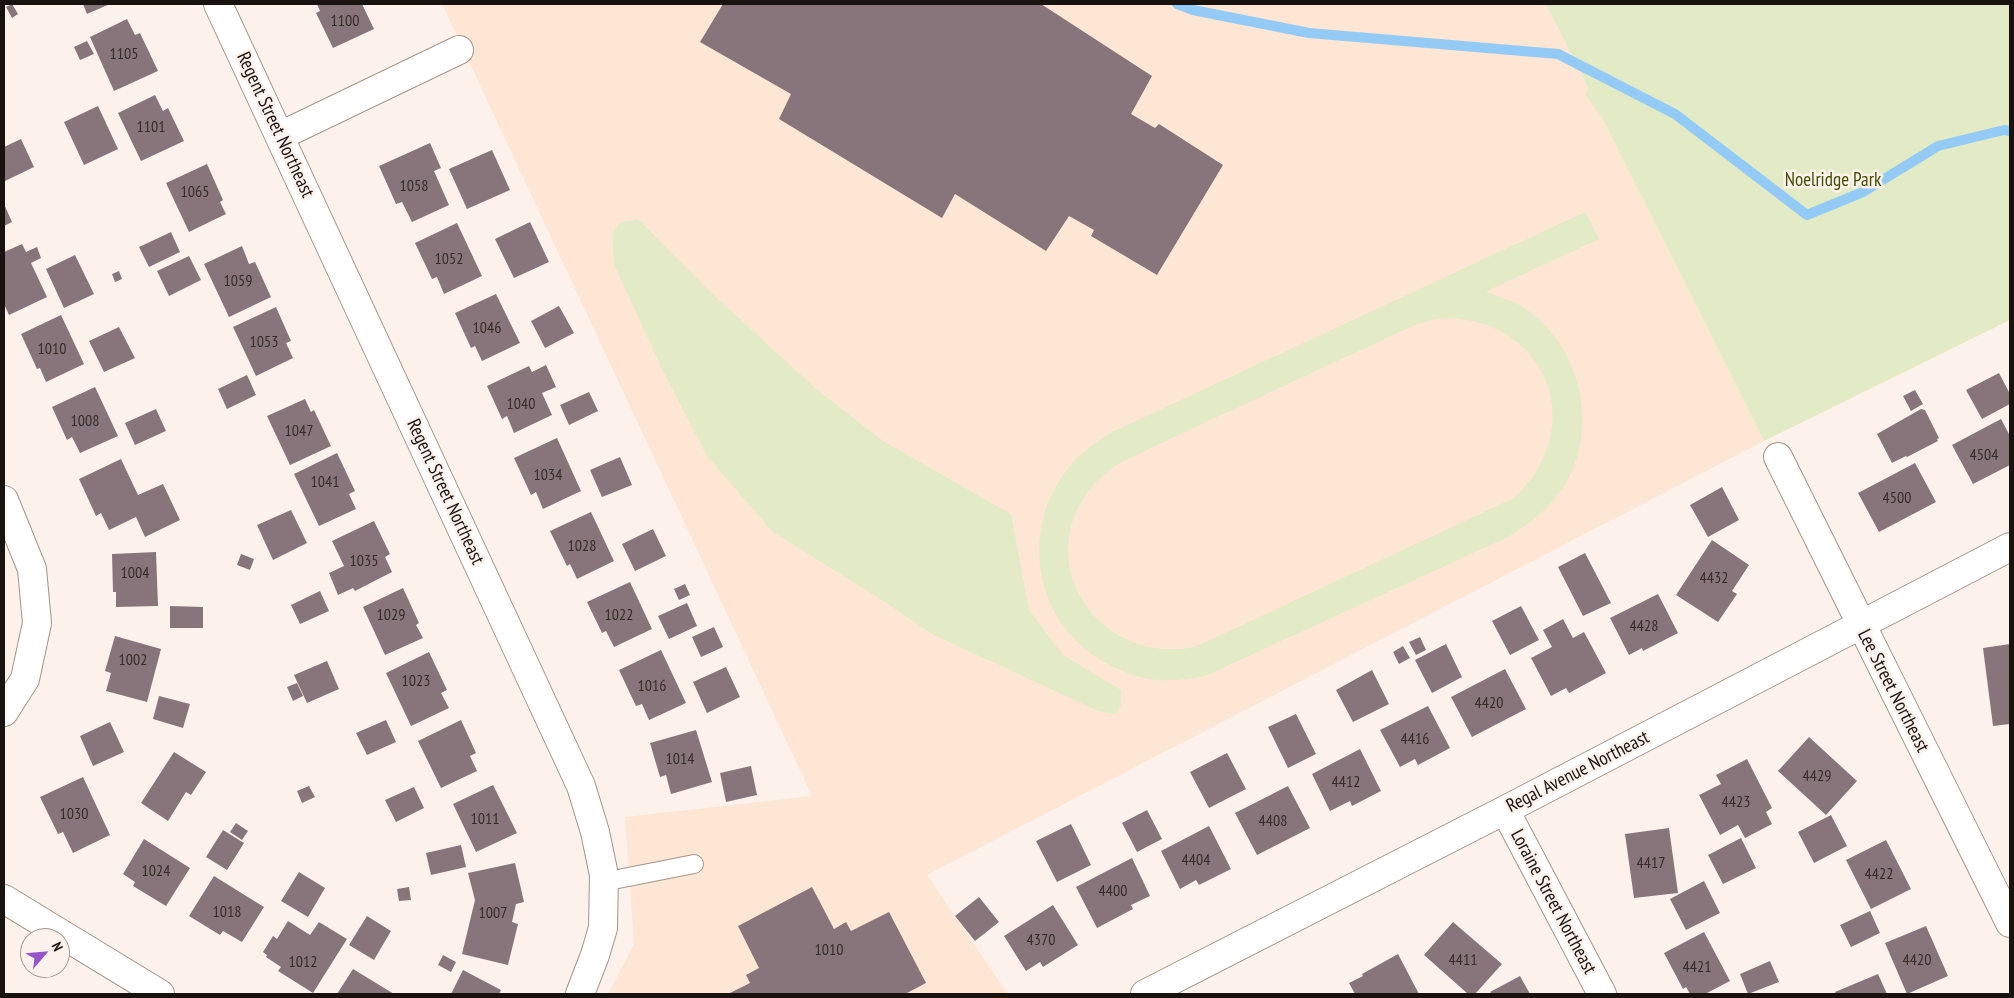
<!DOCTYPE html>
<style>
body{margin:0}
#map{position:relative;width:2014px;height:998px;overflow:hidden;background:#fdf2eb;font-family:"PT Sans Narrow",sans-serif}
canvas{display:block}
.frame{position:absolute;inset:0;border:5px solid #19130f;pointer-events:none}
.north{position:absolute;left:20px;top:928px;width:50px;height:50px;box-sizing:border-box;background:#fdf2eb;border:1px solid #a29993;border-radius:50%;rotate:63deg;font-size:14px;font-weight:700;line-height:20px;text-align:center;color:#19130f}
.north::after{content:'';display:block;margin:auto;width:18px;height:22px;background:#9754c9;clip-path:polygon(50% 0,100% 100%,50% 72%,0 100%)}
</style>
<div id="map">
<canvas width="2014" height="998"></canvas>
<div class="frame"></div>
<div class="north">N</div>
</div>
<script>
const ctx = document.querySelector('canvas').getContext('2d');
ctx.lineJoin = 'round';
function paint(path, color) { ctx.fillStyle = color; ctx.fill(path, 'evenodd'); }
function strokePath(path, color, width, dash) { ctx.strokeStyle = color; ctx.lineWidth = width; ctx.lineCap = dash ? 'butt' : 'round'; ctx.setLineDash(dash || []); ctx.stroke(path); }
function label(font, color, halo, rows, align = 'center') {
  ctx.font = font + ' "PT Sans Narrow",sans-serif'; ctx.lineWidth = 5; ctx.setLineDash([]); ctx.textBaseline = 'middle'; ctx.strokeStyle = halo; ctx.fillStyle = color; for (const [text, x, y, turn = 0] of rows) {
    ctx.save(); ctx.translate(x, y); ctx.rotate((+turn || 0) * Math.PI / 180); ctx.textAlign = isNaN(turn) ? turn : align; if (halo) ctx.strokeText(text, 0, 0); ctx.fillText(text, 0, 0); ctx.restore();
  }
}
const built = new Path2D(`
 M442,4H1546L1764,441L927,875L1008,994H608L634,944L625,817L812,796Z`);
const green = new Path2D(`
 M1546,4H2010V320L1764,441L1602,117L1586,95L1588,88Z
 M1585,212L1599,239L1487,291V292C1497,296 1507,299 1516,303C1580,339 1603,428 1562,489C1548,510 1529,524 1508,537L1205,676C1190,679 1175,681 1159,680C1138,679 1117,670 1099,659C1032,617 1019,523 1072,464C1083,451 1097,442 1110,433ZM1449,318C1550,322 1588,430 1514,498L1195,647C1097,666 1029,561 1093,485C1102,475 1112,468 1123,461L1410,327L1430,320Z
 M638,219L707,289L816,389L883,441L1011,514L1029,610L1063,655L1121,690V705L1116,714L1098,711L932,634L885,602L773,532L707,456L662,369L614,264L612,235L620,222Z`);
const stream = new Path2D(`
 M1177,4L1193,10L1309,33L1558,54L1675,114L1807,215L1863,192L1938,146L2004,130L2010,131`);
const building = new Path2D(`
 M12,4L18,14L12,18L6,7Z
 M83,4H110L87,14Z
 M317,4H362L374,29L333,48L316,13L320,11Z
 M723,4H1041L1152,76L1131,114L1155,128L1159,124L1223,165L1157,275L1091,236L1094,230L1069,216L1046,251L955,194L942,218L779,119L791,94L700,42Z
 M127,19L135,35L140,33L158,71L114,91L90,37Z
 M87,41L94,54L80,60L74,47Z
 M155,95L163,111L168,108L184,141L141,161L118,113Z
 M98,106L118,149L84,165L64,122Z
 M21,139L34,167L5,181L4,177V147Z
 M430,143L441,168L434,171L449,205L412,222L402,202L396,204L379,166Z
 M492,150L510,190L467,209L449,169Z
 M207,164L223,200L220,202L226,214L189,232L166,183Z
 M4,204L12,222L4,226Z
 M530,222L549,262L514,278L495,239Z
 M457,223L482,276L444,294L437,277L432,279L415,243Z
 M171,232L180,252L149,267L139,247Z
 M22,244L26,252L37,247L41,258L31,263L47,297L9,315L4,304V252Z
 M242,246L249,264L255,262L271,297L229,317L204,264Z
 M75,255L94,294L64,308L46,269Z
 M189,256L201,280L169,296L157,271Z
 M119,271L122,279L115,282L112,274Z
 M496,294L520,343L482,361L475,346L471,348L455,313Z
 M559,306L574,333L545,348L531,321Z
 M276,307L291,341L286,343L293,358L256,376L233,327Z
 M61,315L84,364L46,382L40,368L37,369L21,334Z
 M119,327L135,358L104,372L89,341Z
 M546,365L556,387L542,393L552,415L514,433L507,416L502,419L487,386L529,366L532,372Z
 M1999,373L2010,394V404L1982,419L1966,390Z
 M247,375L256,395L227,409L218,389Z
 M95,387L118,436L80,453L72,437L67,440L52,407Z
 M1915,390L1923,404L1911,411L1903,396Z
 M589,392L598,411L569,425L560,405Z
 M305,399L311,412L314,410L331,446L290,465L267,416Z
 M156,409L166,431L135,445L125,423Z
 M1921,409L1925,410L1939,438L1937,439L1938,441L1907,457L1906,456L1892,463L1877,434Z
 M2001,419L2010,436V465L1973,484L1952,445Z
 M557,438L581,491L543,509L536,492L531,495L514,458Z
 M337,453L355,491L349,494L356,509L319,526L294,474Z
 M620,457L632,485L602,497L590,470Z
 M121,459L138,495L163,484L180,520L145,537L136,517L109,530L101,513L96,516L79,479Z
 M1915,463L1936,502L1879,532L1858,493Z
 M1722,487L1739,520L1708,537L1690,505Z
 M291,510L307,543L273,560L257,525Z
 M591,512L614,561L577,579L570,564L567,566L550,531Z
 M374,521L390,554L385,557L392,572L355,591L353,588L338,595L329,573L344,566L332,541Z
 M653,529L666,556L635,571L622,544Z
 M1712,540L1749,565L1732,591L1737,594L1718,622L1676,595Z
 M156,552L158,606L116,607V592H113L112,554Z
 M1585,553L1611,603L1583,616L1558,567Z
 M241,554L254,559L250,570L237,565Z
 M630,582L652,629L614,647L606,631L602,633L587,602Z
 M685,584L690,595L679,600L674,589Z
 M403,588L419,623L416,625L423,638L385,655L363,607Z
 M320,591L329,611L300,624L291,605Z
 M1658,594L1678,633L1643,651L1642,648L1629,655L1610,618Z
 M687,603L697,626L669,639L658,616Z
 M170,606L203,607V628H170Z
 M1521,606L1539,640L1510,655L1492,621Z
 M1563,619L1573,638L1584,632L1606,673L1569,693L1566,688L1551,696L1531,658L1552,647L1543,630Z
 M714,627L723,647L701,657L692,637Z
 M115,636L161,649L147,702L106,691L111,673L105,671Z
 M1420,637L1426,650L1416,655L1409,642Z
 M1446,644L1462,677L1432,693L1415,660Z
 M2010,644V724L1993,726L1983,648Z
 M1403,646L1410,658L1399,664L1393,652Z
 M661,650L686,703L649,720L642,704L636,706L619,670Z
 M429,652L447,690L441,693L449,708L411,726L386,673Z
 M327,661L339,689L307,703L294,675Z
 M726,667L740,697L707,713L693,682Z
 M1505,669L1526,709L1472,737L1451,697Z
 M1372,670L1389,704L1353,722L1336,690Z
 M297,683L303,696L293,701L287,687Z
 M159,696L190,704L183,728L153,719Z
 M1428,706L1450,748L1418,765L1415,759L1400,767L1380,730Z
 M1296,714L1316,754L1288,768L1268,727Z
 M386,720L396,742L367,755L356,733Z
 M461,720L476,753L470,756L477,771L441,788L418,741Z
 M110,722L124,752L93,766L80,736Z
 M696,730L712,782L671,794L666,775L660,777L650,743Z
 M1809,737L1857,781L1826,815L1778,771Z
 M1360,749L1381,791L1352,806L1350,801L1330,811L1312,774Z
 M174,752L206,772L191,795L186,792L168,821L141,803Z
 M1227,753L1246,789L1209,808L1190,772Z
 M1747,759L1772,808L1766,812L1772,824L1745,838L1738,825L1720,835L1699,795L1721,784L1716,775Z
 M751,766L757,795L726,802L720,773Z
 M83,777L110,835L73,853L63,832L58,834L40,797Z
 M493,785L517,833L476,852L453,804Z
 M309,786L315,797L302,803L297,791Z
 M1288,786L1310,828L1257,855L1235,813Z
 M414,787L424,808L396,822L385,800Z
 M1147,810L1162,839L1137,852L1122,823Z
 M1831,815L1847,846L1814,863L1798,832Z
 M236,823L248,831L242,840L230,832Z
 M1071,824L1091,865L1057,882L1036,841Z
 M1209,826L1231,869L1199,885L1196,880L1180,889L1161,851Z
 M1669,828L1678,893L1634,898L1625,834Z
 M223,830L244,843L227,870L206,857Z
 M1741,838L1756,868L1723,884L1708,855Z
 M144,839L190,868L166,906L133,886L135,882L123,874Z
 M1886,840L1911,889L1871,909L1846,860Z
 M461,845L466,867L431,875L426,853Z
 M1132,858L1150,896L1131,905L1133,909L1097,928L1076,887Z
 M515,863L524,902L516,904L512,922L518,924L508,965L462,954L475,900L468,873Z
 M299,872L325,888L308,917L281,901Z
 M214,876L264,907L242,942L223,931L220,935L189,916Z
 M1704,881L1720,913L1686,930L1670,899Z
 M409,887L411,900L399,901L397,889Z
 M812,887L834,929L846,922L851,931L889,912L926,983L905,994H728L750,983L746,975L759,968L738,926Z
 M979,897L999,922L975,941L955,916Z
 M1053,905L1078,945L1043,967L1040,962L1026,971L1004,936Z
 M1870,911L1880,933L1851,947L1840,925Z
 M367,916L391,931L374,960L349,945Z
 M288,921L310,935L319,922L347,939L313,993L278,971L281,967L266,957L267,955L263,952L273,936L277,939Z
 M1453,922L1502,964L1475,994H1468L1424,955Z
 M1926,926L1948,976L1907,994L1885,943Z
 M1704,932L1730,981L1705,994H1690L1686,987L1683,989L1664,953Z
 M1398,954L1419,994H1355L1349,983L1363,976L1362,974Z
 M443,955L456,962L451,972L438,965Z
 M1770,961L1779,982L1748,994L1740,974Z
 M353,969L394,994H337Z
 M463,970L501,990L499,994H451Z
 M1878,974L1887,994H1836L1835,992Z
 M1520,976L1530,994H1492L1490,992Z`);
const lane = new Path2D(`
 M603,882L694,864`);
const street = new Path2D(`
 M218,4L581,786L595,832L604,875L603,928L595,955L580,994
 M280,136L459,50
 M1778,457L2010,923
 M4,500L32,569L37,623L25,679L4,712
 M1505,810L1602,994
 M4,899L160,994
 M1145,994L1505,810L2010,547`);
const numberNames = [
 ["1100",345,21],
 ["1105",124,54],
 ["1101",151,127],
 ["1058",414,186],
 ["1065",195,192],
 ["1052",449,259],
 ["1059",238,281],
 ["1046",487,328],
 ["1053",264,342],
 ["1010",52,349],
 ["1040",521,404],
 ["1008",85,421],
 ["1047",299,431],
 ["4504",1984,455],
 ["1034",548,475],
 ["1041",325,482],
 ["4500",1897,498],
 ["1028",582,546],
 ["1035",364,561],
 ["1004",135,573],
 ["4432",1714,578],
 ["1029",391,615],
 ["1022",619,615],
 ["4428",1644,626],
 ["1002",133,660],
 ["1023",416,681],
 ["1016",652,686],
 ["4420",1489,703],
 ["4416",1415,739],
 ["1014",680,759],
 ["4429",1817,776],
 ["4412",1346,782],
 ["4423",1736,802],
 ["1030",74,814],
 ["1011",485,819],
 ["4408",1273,821],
 ["4404",1196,860],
 ["4417",1651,863],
 ["1024",156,871],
 ["4422",1879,874],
 ["4400",1113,891],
 ["1018",227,912],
 ["1007",493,913],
 ["4370",1041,940],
 ["1010",829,950],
 ["4411",1463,960],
 ["4420",1917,960],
 ["1012",303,962],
 ["4421",1697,967]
];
const streetNames = [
 ["Regent Street Northeast",275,125,65],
 ["Regent Street Northeast",445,492,65],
 ["Lee Street Northeast",1893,691,63],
 ["Regal Avenue Northeast",1578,772,-27],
 ["Loraine Street Northeast",1553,902,62]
];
const parkNames = [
 ["Noelridge Park",1833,181]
];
paint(built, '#fde6d4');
paint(green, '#e2ebc5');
strokePath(stream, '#94cbf6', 10);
paint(building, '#88757b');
strokePath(lane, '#a39488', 20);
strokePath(street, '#a39488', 30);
strokePath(lane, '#fff', 18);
strokePath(street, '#fff', 28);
label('16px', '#352c2a', null, numberNames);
label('19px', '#19130f', '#fdf2eb', streetNames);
label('19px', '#434d02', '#fdf2eb', parkNames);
</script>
